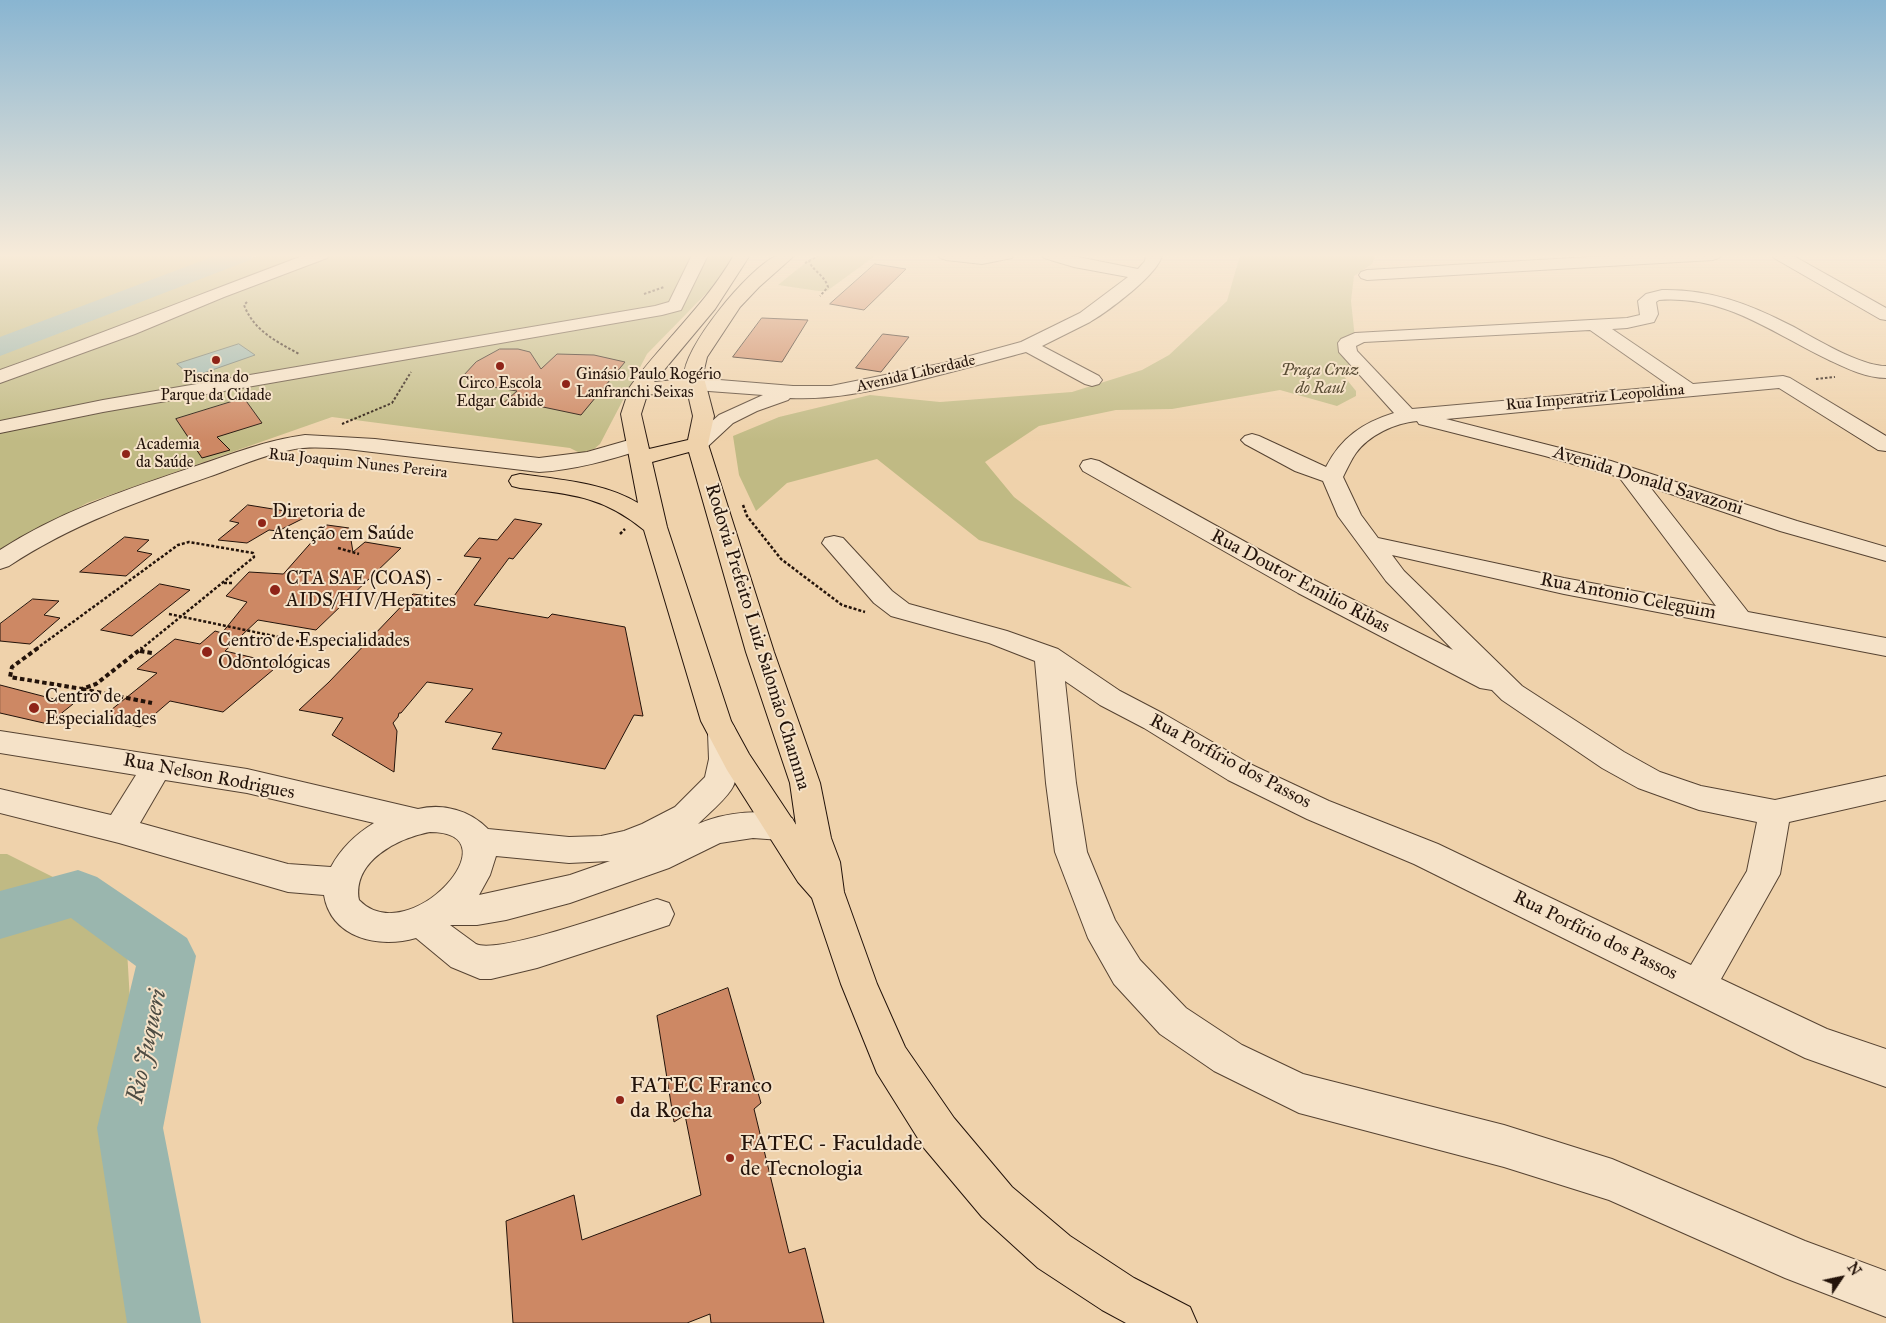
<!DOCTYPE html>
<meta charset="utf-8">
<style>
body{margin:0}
#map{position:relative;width:1886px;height:1323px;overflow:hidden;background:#efd2ab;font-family:"IM FELL Great Primer",serif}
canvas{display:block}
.north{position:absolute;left:1816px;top:1253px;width:50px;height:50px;-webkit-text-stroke:4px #f5e2c8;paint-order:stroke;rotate:56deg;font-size:14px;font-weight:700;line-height:20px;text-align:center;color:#23130a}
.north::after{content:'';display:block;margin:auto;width:18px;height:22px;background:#23130a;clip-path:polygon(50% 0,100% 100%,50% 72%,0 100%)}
</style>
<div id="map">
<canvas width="1886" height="1323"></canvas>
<div class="north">N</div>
</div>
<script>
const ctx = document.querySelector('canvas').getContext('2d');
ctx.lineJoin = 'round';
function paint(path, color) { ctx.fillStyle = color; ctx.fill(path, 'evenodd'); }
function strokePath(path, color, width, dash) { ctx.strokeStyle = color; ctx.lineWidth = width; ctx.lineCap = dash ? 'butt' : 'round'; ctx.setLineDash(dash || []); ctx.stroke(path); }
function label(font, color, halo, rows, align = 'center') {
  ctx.font = font + ' "IM FELL Great Primer",serif'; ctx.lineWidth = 4; ctx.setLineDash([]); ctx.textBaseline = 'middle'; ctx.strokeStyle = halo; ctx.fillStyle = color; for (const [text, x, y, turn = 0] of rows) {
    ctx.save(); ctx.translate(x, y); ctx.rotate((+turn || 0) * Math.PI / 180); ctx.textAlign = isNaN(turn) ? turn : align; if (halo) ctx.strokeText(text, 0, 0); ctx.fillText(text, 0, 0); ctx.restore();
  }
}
const green = new Path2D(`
 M0,255H235L0,344Z
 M261,255H739L732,267L647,354L600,444L594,449L580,453L570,448L332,417L87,503L0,552V355L87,322L204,274Z
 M820,255H872L875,256L827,291H818L778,285L810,259Z
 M1240,255H1376L1372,264L1354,276L1351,301L1358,367L1343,375L1356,391V396L1337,406L1280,390L1172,409L1116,410L1039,426L985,462L1014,497L1132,588L979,540L877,459L787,483L756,511L739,475L733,436L779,417L870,395L940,402L1072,392L1142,370L1169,355L1227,301Z
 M0,854H7L61,881L127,950L131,1018L102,1140L116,1247L137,1323H0Z`);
const water = new Path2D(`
 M239,344L255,355L192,377L177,364Z`);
const river = new Path2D(`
 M217,255H253L250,260L0,356V337Z
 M78,870L97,877L187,938L196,956L163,1128L201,1323H127L97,1128L136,966L71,918L0,939V891Z`);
const building = new Path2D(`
 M875,264L906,269L864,310L830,304Z
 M762,318L808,320L782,362L733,357Z
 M883,334L909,337L881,372L856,368Z
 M500,349H518L530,352L541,369L557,354L594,355L625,362L581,415L543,407L501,405L517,391L474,384L463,376L476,362Z
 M244,398L262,423L217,437L230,450L202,458L176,419Z
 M248,505L310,515L278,531L269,530L247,543L218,540L239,523L230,521Z
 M515,519L542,524L513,559L509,558L474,605L548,618L552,614L625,627L643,716L634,715L605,769L492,749L502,733L445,722L473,689L427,682L401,713H399L398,717L393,723L397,731L394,772L332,735L343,718L299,710L329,682L413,594L452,599L481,558L464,556L479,538L497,540Z
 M327,525L349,528L353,552L365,542L401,548L316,630L258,620L225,651L280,664L223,712L170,701L140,727L101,718L157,673L137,669L175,639L200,644L215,631L222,633L247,602L226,596L249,572L283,574Z
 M125,537L149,540L137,551L152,554L126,576L80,572Z
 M160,584L190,590L132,636L101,630Z
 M33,599L59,601L44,615L60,618L30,644L0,641V624Z
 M0,685L73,704L48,724L0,713Z
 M728,988L761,1103L754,1109L789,1253L805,1248L824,1323H711L710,1314L687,1323H513L506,1221L574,1195L582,1240L701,1195L685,1115L674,1122L657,1016Z`);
const pathFar2 = new Path2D(`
 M809,260C811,270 824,274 828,287L820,296
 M805,263L820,255
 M644,294L664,287
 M247,302L244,305C254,331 276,341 299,354
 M1816,379L1835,377
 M342,424L392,403L411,372`);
const pathFar1 = new Path2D(`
 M743,505L747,516L781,559L842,605L865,612
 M620,534L625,529
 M338,548L359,554
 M224,583H233
 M169,614L326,647
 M36,649L178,545L189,542L253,553L254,557L141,649`);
const path = new Path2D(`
 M38,648L12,667L10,677L82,689L96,684L142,648
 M140,651L152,653
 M82,689L152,703`);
const minor = new Path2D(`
 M305,255H329L327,258L224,297L135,334L0,383V370C102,334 203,293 305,255Z
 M692,255H708L681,310L662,315L103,412L0,433V421L103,400L655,306L669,302Z
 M938,255H1014L1012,258L982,264L946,260L940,258Z
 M1042,255H1068L1138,269L1145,261L1146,255H1162C1159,274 1107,312 1090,322C1074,330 1058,338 1042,346L1099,376L1102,380L1099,384L1092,386L1085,384L1026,352C985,363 945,374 903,384C866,392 829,400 790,398L788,400L757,411L733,423L705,449L697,450L689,449L686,444L719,415L763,395L695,390L688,388L685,384L688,380L695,378L793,386H831L944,363L1021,342L1080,313L1128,277L1074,267L1044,258Z
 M1624,255H1721L1719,258L1713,260L1367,280L1361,278L1359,275L1361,272L1367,270Z
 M1772,255H1792L1886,308V320L1880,319L1774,258Z
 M1662,290C1710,289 1750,304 1792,326C1816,339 1860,366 1886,366V378C1867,378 1848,369 1831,361C1773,334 1727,295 1659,300L1656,302L1658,314L1654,322L1627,328L1612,329L1693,384L1783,376L1790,378L1886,436V451L1878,450L1779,388L1446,419L1611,461L1797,521L1886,547V561L1780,531L1650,487L1748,612L1886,638V656L1564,594L1392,555L1404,571L1522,686L1624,752L1660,772L1701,786L1775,800L1886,776V800L1789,822L1780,874L1721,979L1827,1029L1886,1049V1087L1805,1058L1414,864L1307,819L1228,780L1144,728L1100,705L1065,681L1076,783L1087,852L1115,920L1140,960L1186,1008L1242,1045L1303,1074L1504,1125L1612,1159L1805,1241L1886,1271V1317L1785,1278L1609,1200L1504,1167L1299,1113L1214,1071L1160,1034L1114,984L1088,938L1055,852L1046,783L1035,661L989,643L891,616L874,603L822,543L825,538L834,536L843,538L892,591L909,604L1007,631L1058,649L1120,691L1164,714L1250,764L1329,801L1438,844L1691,965L1747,871L1757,822L1699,810L1638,788L1602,768L1502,700L1492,690L1480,688L1298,593L1083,471L1080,466L1083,461L1091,459L1099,461L1316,581L1453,650L1386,581L1338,516L1323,481L1295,471L1245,444L1241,440L1245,436L1252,434L1259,436L1326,467C1341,438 1362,423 1394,413L1339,352L1338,343L1341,339L1355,333L1627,318L1640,315L1638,301L1646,294ZM1590,330L1670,386L1412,409L1357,351L1356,346L1364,342ZM1417,421L1419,424L1545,456L1619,477L1716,606L1564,578L1378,538L1361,515L1343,477C1347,469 1351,460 1356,453C1369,435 1395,423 1417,421Z
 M305,435L375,439L539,458L587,452L636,438L644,439L647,444L644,449C609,460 575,470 539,472L347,449C328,448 309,446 290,450C264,455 239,466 214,475C142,500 72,524 9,566L0,569V550C60,511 128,489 196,466C232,454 267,440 305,435Z
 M723,722L733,725C742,740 741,776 731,790C722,803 709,813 698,824C726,812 763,808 792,818L797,827L792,836L781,840L753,838L720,843L669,868L570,903L506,920L477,925H450L476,944C498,955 628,908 657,899L669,903L674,914L669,925L657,929L537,968L491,979H480L451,967L416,938C379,949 331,938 324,895L288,892L119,843L0,813V789L111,815L136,775L0,753V731L247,769L418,809C443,803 470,810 488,829L569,837L601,836L624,831L642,824L675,807L705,777L709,759L708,733L713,725ZM165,780L247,793L374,823C356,834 341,848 331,867L288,864L140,823ZM430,832C517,832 409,952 359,900C352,861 398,838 430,832ZM496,856L569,863L610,861L570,875L479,895L490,875Z`);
const major = new Path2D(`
 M734,255H750L715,309L654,382L684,379C681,349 749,268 776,256C781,254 789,255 795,255L759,287L740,307L707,357L703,374L714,416L708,444L774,652L820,783L831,838L840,862L844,892L877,984L905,1047L954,1118L1012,1187L1070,1236L1134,1278L1190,1307L1197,1323H1126L1102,1310L1038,1268L982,1217L924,1148L877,1073L841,984L812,898L798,882L727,770L701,721L644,530C603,496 570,494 520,488L512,486L509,481L512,476L520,474C560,480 603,482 638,503L621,414L628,393L627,391C660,344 705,306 734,255ZM687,390L693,416L688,440L649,449L641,414L647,395ZM689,452L746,652L790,783L796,825L749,754L731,721L667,527L652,462Z`);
const markers = [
 [216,360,5,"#8f2418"],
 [500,366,5,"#8f2418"],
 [566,384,5,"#8f2418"],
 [126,454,5,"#8f2418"],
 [262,523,5,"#8f2418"],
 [275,590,6,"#8f2418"],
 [207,652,6,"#8f2418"],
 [34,708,6,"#8f2418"],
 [620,1100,5,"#8f2418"],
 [730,1158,5,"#8f2418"]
];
const farParknames = [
 ["Praça Cruz",1320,371],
 ["do Raul",1320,389]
];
const farStreetnames = [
 ["Avenida Liberdade",916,374,-13],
 ["Rua Imperatriz Leopoldina",1595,398,-5],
 ["Rua Joaquim Nunes Pereira",358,464,6]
];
const farPoinames = [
 ["Ginásio Paulo Rogério",576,375],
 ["Lanfranchi Seixas",576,393],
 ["Piscina do",216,378,"center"],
 ["Parque da Cidade",216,396,"center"],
 ["Circo Escola",500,384,"center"],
 ["Edgar Cabide",500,402,"center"],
 ["Academia",136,445],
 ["da Saúde",136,463]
];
const streetNames = [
 ["Avenida Donald Savazoni",1648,481,17],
 ["Rua Doutor Emilio Ribas",1300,582,28],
 ["Rua Antonio Celeguim",1628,597,11],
 ["Rodovia Prefeito Luiz Salomão Chamma",757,637,73],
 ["Rua Porfírio dos Passos",1230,762,28],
 ["Rua Nelson Rodrigues",209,777,11],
 ["Rua Porfírio dos Passos",1595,936,26]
];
const poiNames = [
 ["Diretoria de",272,512],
 ["Atenção em Saúde",272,534],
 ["CTA SAE (COAS) -",286,579],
 ["AIDS/HIV/Hepatites",286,601],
 ["Centro de Especialidades",218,641],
 ["Odontológicas",218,663],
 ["Centro de",45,697],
 ["Especialidades",45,719]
];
const nearPoinames = [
 ["FATEC Franco",630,1087],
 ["da Rocha",630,1112],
 ["FATEC - Faculdade",740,1145],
 ["de Tecnologia",740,1170]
];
const nearWaternames = [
 ["Rio Juqueri",148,1046,-78]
];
paint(green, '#c0ba84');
paint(water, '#9ab6ae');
strokePath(water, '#6a756c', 1);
paint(river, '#9ab6ae');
paint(building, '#cd8864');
strokePath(building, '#23130a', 1);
strokePath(minor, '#564332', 2);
strokePath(major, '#23130a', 2);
strokePath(pathFar2, '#23130a', 2, [2.5, 2]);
strokePath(pathFar1, '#23130a', 2.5, [3, 2]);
strokePath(path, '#23130a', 4, [4.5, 3]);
paint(minor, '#f5e2c8');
paint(major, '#efd2ab');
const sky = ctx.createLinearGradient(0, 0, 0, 441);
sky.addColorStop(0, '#89b5d1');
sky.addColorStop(0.58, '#f8ebd9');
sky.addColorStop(1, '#f8ebd900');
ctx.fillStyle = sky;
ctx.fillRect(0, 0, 1886, 441);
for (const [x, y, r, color] of markers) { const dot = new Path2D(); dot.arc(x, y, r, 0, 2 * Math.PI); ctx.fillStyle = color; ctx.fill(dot); strokePath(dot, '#f5e2c8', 2); }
label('italic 16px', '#5a4d35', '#f5e2c8', farParknames);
label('16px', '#23130a', '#f5e2c8', farStreetnames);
label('16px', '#23130a', '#f5e2c8', farPoinames, 'left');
label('19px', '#23130a', '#f5e2c8', streetNames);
label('19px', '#23130a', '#f5e2c8', poiNames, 'left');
label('22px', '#23130a', '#f5e2c8', nearPoinames, 'left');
label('italic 24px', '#4d4c43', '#f5e2c8', nearWaternames);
</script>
